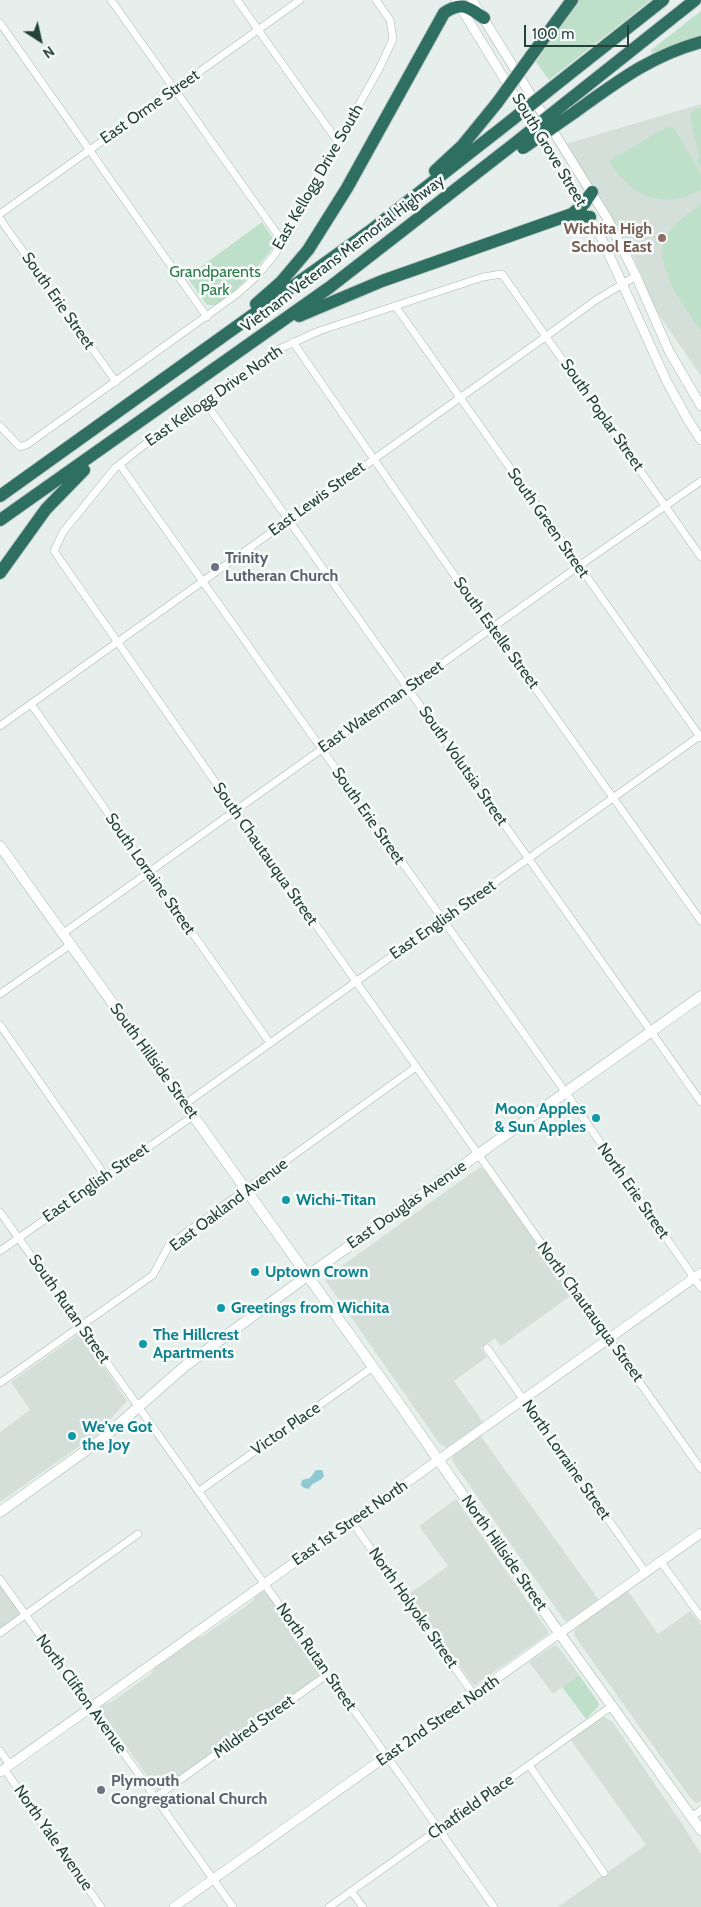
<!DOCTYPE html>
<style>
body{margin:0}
#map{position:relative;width:701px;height:1907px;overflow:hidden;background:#e6efeb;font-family:Cabin,sans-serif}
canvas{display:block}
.north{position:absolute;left:15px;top:15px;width:50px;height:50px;-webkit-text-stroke:4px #f7fbf9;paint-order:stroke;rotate:145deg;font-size:14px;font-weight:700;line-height:20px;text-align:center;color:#24423a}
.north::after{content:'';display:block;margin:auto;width:18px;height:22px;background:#24423a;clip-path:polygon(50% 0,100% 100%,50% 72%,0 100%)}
.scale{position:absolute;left:524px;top:25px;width:105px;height:22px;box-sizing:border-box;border:2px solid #24423a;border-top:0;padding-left:6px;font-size:15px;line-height:18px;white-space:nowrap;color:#24423a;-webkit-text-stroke:4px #f7fbf9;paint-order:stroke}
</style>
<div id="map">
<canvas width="701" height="1907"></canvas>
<div class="north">N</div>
<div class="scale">100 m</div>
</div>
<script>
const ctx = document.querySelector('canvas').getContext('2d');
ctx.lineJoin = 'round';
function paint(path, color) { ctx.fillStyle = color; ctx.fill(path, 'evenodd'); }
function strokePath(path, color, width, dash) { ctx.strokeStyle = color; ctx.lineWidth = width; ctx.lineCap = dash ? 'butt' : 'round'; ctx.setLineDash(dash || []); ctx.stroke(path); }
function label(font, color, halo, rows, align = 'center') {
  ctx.font = font + ' Cabin,sans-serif'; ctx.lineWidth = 5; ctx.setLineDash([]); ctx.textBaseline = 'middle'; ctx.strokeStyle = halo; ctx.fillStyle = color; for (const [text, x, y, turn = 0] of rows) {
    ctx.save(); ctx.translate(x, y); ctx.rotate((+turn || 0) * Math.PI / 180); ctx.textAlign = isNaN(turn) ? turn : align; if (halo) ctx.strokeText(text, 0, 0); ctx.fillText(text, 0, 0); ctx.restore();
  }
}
const built = new Path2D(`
 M701,104V376L657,312L635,261L611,216L566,144Z
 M480,1167L486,1171L573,1294L501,1346L495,1338L481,1348L487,1357L454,1381L483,1422L446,1448L439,1443L325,1280L329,1275Z
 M79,1334L84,1337L127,1401L97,1434L0,1502V1432L30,1410L11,1382Z
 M480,1435L599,1600L570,1621L567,1622L564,1620L453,1462L452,1459L453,1456Z
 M456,1499L548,1631V1634L474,1686L409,1594L448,1566L419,1526Z
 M0,1584L18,1609L19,1614L0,1629Z
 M263,1591L266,1592L322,1673V1675L158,1791L100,1710V1708L102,1705L111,1702L151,1674L156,1665L194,1639L203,1636L253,1601L256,1595Z
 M628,1591L658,1634L690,1611L701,1625V1801L696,1803L691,1799L574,1635V1632L579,1625Z
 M555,1645L560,1649L579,1675L553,1694L529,1662Z
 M603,1717L612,1721L680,1821L701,1854V1907H558L646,1845L570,1739Z`);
const green = new Path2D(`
 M579,0H651L549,80L536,62Z
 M701,11V35L652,53L651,50Z
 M701,108V168L696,160L699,158L690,114L694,109Z
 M667,127L674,128L701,174V190C662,210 632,197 609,161Z
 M701,204V331C686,309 653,267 665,239C671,225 689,214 701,204Z
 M262,222L274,240V246C258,268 239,288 218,305H207L187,277Z
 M579,1675L598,1702L599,1706L586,1719L562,1687Z`);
const water = new Path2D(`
 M316,1470H322L324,1476C320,1483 312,1481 309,1489L304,1488L301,1485L302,1480L310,1478Z`);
const minor = new Path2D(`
 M111,0L283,242
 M237,0L338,142
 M0,23L207,317
 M0,214L300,0
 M0,219L116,382
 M396,307L701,738
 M293,342L438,552L701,921
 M205,402L701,1102
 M0,426L20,447L28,444L237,294L257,276L275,254L379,69L393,39L390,20L376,0
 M120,465L566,1093L701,1288
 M701,557L502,274L483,277L319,331L277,350L148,442L115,468L63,532L54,551L241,819L701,1469
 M31,704L270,1043
 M0,726L541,340L596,300L636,276
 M62,934L579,566L701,481
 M0,994L70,945
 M0,1025L106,1177
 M185,1104L701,735
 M0,1212L494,1907
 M0,1251L193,1116
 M487,1348L646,1573
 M0,1383L153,1275L168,1247L173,1242L416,1067
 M199,1491L373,1367
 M352,1522L474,1695
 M661,1562L701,1617
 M0,1579L233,1907
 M0,1633L138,1534
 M0,1751L10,1765
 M529,1765L604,1873
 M4,1769L101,1907
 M156,1797L328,1674
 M692,1817L701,1810
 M351,1891L363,1907
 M329,1907L612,1706`);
const tertiary = new Path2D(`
 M456,0L601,237L667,382L688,420L701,440
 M472,0L607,218L636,276L669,351L701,406
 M0,1772L701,1273
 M174,1907L701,1533`);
const secondary = new Path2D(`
 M0,846L398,1402L560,1634L701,1830
 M0,1512L102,1439L185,1366L307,1276L701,996`);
const motorway = new Path2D(`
 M531,56L572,0
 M553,87L663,0
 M564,104L695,0
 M575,112C617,82 650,56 701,42
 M435,171L462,146L497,103
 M572,214L590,217
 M256,304L281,282L308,250L347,188L444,13C461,1 468,7 484,18
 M299,316L382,281L572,214L583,205L592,192
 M0,496L370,231L508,123
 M0,520L330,287L519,140
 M0,573L46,509L84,470`);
const motorwayBridge = new Path2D(`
 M497,103L531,56
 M508,123L553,87
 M519,140L564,104
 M523,148L575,112`);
const markers = [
 [662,238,5,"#8d6e63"],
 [215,567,5,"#6b7280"],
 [596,1118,5,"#0f9aa8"],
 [286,1200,5,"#0f9aa8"],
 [255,1272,5,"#0f9aa8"],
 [221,1308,5,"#0f9aa8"],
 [143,1344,5,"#0f9aa8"],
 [72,1436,5,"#0f9aa8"],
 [101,1790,5,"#6b7280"]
];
const streetNames = [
 ["East Orme Street",150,107,-35],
 ["South Grove Street",549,150,59],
 ["East Kellogg Drive South",318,177,-60],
 ["Vietnam Veterans Memorial Highway",343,254,-37],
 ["South Erie Street",58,301,55],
 ["East Kellogg Drive North",214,396,-35],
 ["South Poplar Street",602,415,55],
 ["East Lewis Street",317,499,-36],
 ["South Green Street",548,523,55],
 ["South Estelle Street",496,633,54],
 ["East Waterman Street",381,707,-35],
 ["South Volutsia Street",463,766,55],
 ["South Erie Street",368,816,55],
 ["South Chautauqua Street",265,854,55],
 ["South Lorraine Street",150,874,55],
 ["East English Street",443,920,-35],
 ["South Hillside Street",154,1061,54],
 ["East English Street",96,1183,-35],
 ["North Erie Street",633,1191,55],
 ["East Oakland Avenue",229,1205,-37],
 ["East Douglas Avenue",407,1205,-35],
 ["South Rutan Street",69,1309,55],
 ["North Chautauqua Street",590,1312,54],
 ["Victor Place",286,1429,-35],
 ["North Lorraine Street",566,1460,55],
 ["East 1st Street North",350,1523,-35],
 ["North Hillside Street",504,1553,55],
 ["North Holyoke Street",413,1608,55],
 ["North Rutan Street",316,1657,55],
 ["North Clifton Avenue",81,1694,54],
 ["East 2nd Street North",438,1721,-35],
 ["Mildred Street",254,1727,-36],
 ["Chatfield Place",471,1807,-35],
 ["North Yale Avenue",53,1838,55]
];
const educationNames = [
 ["Wichita High",652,229],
 ["School East",652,247]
];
const parkNames = [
 ["Grandparents",215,272],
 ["Park",215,290]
];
const worshipNames = [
 ["Trinity",225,558],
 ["Lutheran Church",225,576],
 ["Plymouth",111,1781],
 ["Congregational Church",111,1799]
];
const cultureNames = [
 ["Moon Apples",586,1109,"right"],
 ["& Sun Apples",586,1127,"right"],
 ["Wichi-Titan",296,1200],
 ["Uptown Crown",265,1272],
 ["Greetings from Wichita",231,1308],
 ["The Hillcrest",153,1335],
 ["Apartments",153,1353],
 ["We've Got",82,1427],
 ["the Joy",82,1445]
];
paint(built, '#d4dfda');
paint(green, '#bfe0c8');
paint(water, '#8ec9d4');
strokePath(minor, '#a8b8b2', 8);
strokePath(tertiary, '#a8b8b2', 10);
strokePath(secondary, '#a4bbb3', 11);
strokePath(motorway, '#c2cac8', 14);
strokePath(minor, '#fff', 7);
strokePath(tertiary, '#fff', 9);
strokePath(secondary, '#fff', 10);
strokePath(motorway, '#2f6f62', 12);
strokePath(motorwayBridge, '#c2cac8', 14, []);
strokePath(motorwayBridge, '#2f6f62', 12);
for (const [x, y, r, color] of markers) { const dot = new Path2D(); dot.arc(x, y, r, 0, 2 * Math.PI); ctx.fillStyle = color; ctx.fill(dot); strokePath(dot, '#f7fbf9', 2); }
label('16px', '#24423a', '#f7fbf9', streetNames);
label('bold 16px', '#785e54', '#f7fbf9', educationNames, 'right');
label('16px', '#2d7a4b', '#f7fbf9', parkNames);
label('bold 16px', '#5b616d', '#f7fbf9', worshipNames, 'left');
label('bold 16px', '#0d838f', '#f7fbf9', cultureNames, 'left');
</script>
